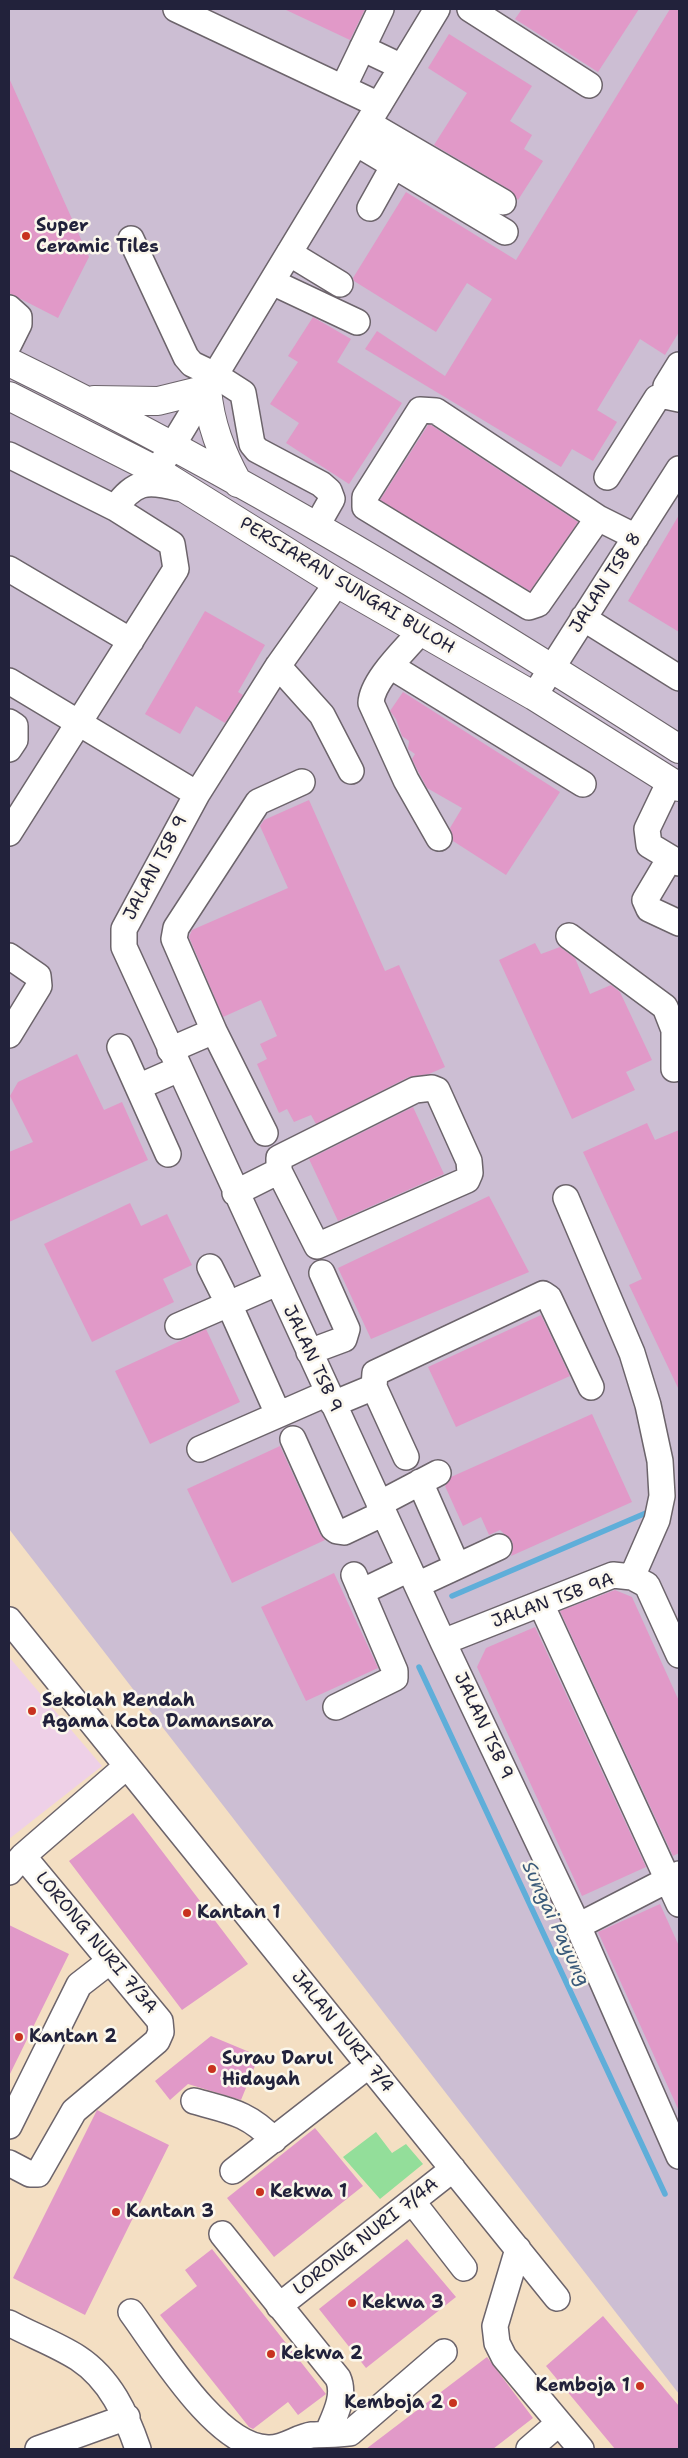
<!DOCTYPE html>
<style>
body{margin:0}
#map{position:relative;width:688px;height:2458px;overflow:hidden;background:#f4dfc3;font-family:"Shantell Sans",sans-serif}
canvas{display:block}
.frame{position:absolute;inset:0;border:10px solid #22223b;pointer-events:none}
</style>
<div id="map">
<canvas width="688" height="2458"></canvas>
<div class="frame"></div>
</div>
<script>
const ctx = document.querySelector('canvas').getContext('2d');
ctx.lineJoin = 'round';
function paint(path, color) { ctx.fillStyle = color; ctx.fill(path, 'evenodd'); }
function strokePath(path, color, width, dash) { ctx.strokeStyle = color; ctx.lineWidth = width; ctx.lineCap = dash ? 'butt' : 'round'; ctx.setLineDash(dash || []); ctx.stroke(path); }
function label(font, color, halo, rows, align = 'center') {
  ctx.font = font + ' "Shantell Sans",sans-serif'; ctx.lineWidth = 5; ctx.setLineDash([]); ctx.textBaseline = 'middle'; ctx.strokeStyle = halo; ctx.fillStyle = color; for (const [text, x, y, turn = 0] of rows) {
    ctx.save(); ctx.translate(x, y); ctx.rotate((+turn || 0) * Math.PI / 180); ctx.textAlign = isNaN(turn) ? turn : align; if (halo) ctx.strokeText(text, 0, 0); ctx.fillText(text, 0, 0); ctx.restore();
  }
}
const built = new Path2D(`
 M9,1657L102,1766L9,1839Z`);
const industrial = new Path2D(`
 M9,9H679V2394L9,1529Z`);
const green = new Path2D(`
 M376,2132L392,2153L406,2144L423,2164L380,2199L343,2157Z`);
const stream = new Path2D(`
 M452,1596L646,1513
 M419,1667L665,2194`);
const building = new Path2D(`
 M284,9H365L350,40Z
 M522,9H639L598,72L515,19Z
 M670,9H679V332L665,355L640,339L597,410L617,422L593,461L572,449L561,467L365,349L377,331L445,376L492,299L467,283L436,332L354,281L353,278L406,192L516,260Z
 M449,34L532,86L510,121L532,135L524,149L543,161L518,200L510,190L434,145L467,93L428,68Z
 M9,78L89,257L58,318L9,293Z
 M313,317L351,339L337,362L402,403L349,484L286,443L299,423L270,404L298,362L288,356Z
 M428,425H431L578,522L530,591L380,500Z
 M679,515V632L628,601Z
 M205,611L265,645L238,692L243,695L225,723L196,706L180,734L145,714Z
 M403,692L560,792L506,875L453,841L450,828L462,808L427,788L419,773L412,759L415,754L408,749L409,741L402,736L396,719L390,711Z
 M309,800L385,971L399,965L445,1067L429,1074L409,1077L316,1124L311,1115L294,1122L287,1109L279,1113L257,1064L267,1059L260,1044L277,1036L261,1000L223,1017L189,937L192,930L288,888L260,826L264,820Z
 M535,943L541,954L560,947L575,958L590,994L611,985L620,992L652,1060L626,1072L635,1090L572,1119L499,960Z
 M77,1054L104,1110L122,1102L148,1160L9,1222V1152L33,1142L10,1096L18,1082Z
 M413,1107L444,1174L338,1221L309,1159Z
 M647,1123L655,1140L679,1130V1390L629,1285L642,1279L583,1152Z
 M489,1196L529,1272L371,1339L338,1268Z
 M130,1203L141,1226L167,1214L192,1265L163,1279L174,1302L92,1342L44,1244Z
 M541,1315L570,1376L456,1427L428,1367Z
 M206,1329L240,1402L150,1444L115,1371Z
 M592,1414L632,1502L511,1556L513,1548L512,1541L500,1530L489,1535L481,1517L463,1526L445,1486L451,1477Z
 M280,1446L320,1534L325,1540L232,1583L187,1489Z
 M334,1573L378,1668L306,1701L261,1607Z
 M615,1590L632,1597L679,1701V1853L673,1856L560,1611Z
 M535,1627L646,1867L582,1896L477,1667L486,1648Z
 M133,1813L248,1964L182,2010L69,1861Z
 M660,1904L679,1946V2111L598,1932Z
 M9,1925L69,1954L9,2076Z
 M211,2036L259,2056L241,2100L188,2084L170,2100L155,2081Z
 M97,2110L169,2145L85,2315L13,2278Z
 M315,2128L363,2186L274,2257L227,2198Z
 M407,2239L456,2297L366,2368L319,2309Z
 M212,2249L326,2394L298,2415L288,2402L253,2429L249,2427L160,2315L197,2286L185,2270Z
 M603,2316L679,2406V2449H615L546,2366Z
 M487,2357L533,2418L493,2449H366Z`);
const minor = new Path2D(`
 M176,9L379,105
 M470,9L589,85
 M362,48L402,67
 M343,88L381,9
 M368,123L503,202
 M356,143L505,232
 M370,208L394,165
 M131,239L186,357L192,364L215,375L243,393L252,444L257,450L321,484L329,491L332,499L316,527
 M289,253L340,284
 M272,282L357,322
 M9,308L19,317V324L9,344
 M665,396L666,386L679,365
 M9,455L115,508L172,544L176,569L9,833
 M157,471L437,9
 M607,477L657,398L665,396L679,399
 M115,508C135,481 146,480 178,488
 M598,518L538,604L529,607L365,507V497L420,410L436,411L598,518L636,537
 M9,569L131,641
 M337,583L278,666L197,794L124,929V947L443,1642L578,1926L679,2156
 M583,618L679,678
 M421,631C406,649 372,680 371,703L406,780L439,838
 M278,666L322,715L351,771
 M392,667L583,784
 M9,681L197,794
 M534,696L679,469
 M9,722L15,726V740L9,749
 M670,781L647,829L649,845L679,863
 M670,858L645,900L649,909L679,923
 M569,936L665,1007L674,1030V1069
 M9,956L38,976L39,986L9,1035
 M120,1047L168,1154
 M170,1050L214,1031
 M138,1087L179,1069
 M432,1088L437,1090L469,1161L470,1173L467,1180L317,1246L279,1171V1158L415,1090Z
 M265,1133L214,1031L174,939L176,928L258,802L302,782
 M235,1193L279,1171
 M566,1198L632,1353L648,1405L660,1461L662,1496L657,1520L632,1577
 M210,1267L222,1291
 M229,1304L278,1414
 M178,1326L277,1283
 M309,1352L344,1339L347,1329L322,1273
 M333,1404L374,1387
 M293,1439L333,1528L337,1531L344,1532L384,1513
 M200,1449L328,1393
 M406,1457L374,1387L375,1373L543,1294L549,1298L591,1387
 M420,1482L457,1566
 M379,1504L438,1473
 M417,1585L499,1547
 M361,1592L409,1569
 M541,1604L679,1904
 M9,1620L557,2298
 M443,1642L613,1575L632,1577L647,1585L679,1655
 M336,1707L395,1678V1671L354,1575
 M9,1872L23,1856L127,1766
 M578,1926L679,1874
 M194,2101C229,2111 247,2112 274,2140
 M9,2126L79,1985L110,1961
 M9,2163L30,2174H38L74,2111L157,2041L161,2032L160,2021L23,1856
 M233,2171L369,2065
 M412,2201L464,2268
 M222,2234L338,2378C346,2396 334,2417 327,2434
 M518,2249L495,2326L497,2343L504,2357L581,2449
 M279,2306L453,2169
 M131,2312C159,2350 217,2447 268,2448C284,2449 297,2437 312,2435C325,2434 337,2435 350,2433L444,2352
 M9,2323C31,2335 56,2344 78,2358C110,2379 126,2414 138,2449
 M38,2449L127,2417
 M529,2449L559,2423`);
const major = new Path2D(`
 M9,362C241,475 462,610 679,749
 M9,396L157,471L337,583L534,696L679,787
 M94,400L158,401L207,389C210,424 221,452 238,483`);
const markers = [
 [26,236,5,"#c8321e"],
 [32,1711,5,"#c8321e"],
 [187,1913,5,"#c8321e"],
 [19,2037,5,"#c8321e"],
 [212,2069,5,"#c8321e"],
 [260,2192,5,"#c8321e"],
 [116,2212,5,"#c8321e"],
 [352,2303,5,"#c8321e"],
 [271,2354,5,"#c8321e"],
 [640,2386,5,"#c8321e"],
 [453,2403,5,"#c8321e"]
];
const poiNames = [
 ["Super",36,226],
 ["Ceramic Tiles",36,247],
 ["Sekolah Rendah",42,1701],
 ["Agama Kota Damansara",42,1722],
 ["Kantan 1",197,1913],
 ["Kantan 2",29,2037],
 ["Surau Darul",222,2059],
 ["Hidayah",222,2080],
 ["Kekwa 1",270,2192],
 ["Kantan 3",126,2212],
 ["Kekwa 3",362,2303],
 ["Kekwa 2",281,2354],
 ["Kemboja 1",630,2386,"right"],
 ["Kemboja 2",443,2403,"right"]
];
const streetNames = [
 ["JALAN TSB 8",606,583,-57],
 ["PERSIARAN SUNGAI BULOH",347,586,31],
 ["JALAN TSB 9",156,868,-62],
 ["JALAN TSB 9",312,1359,65],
 ["JALAN TSB 9A",553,1601,-20],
 ["JALAN TSB 9",483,1726,65],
 ["LORONG NURI 7/3A",96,1943,50],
 ["JALAN NURI 7/4",342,2032,51],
 ["LORONG NURI 7/4A",366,2237,-38]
];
const waterNames = [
 ["Sungai Payung",555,1924,65]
];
paint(built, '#eed0e7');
paint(industrial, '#ccbed3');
paint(green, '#93de9a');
strokePath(stream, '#5faed9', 5.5);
paint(building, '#e199c8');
strokePath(minor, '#6c646b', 28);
strokePath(major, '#6c646b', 30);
strokePath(minor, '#fff', 25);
strokePath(major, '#fff', 28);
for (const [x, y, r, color] of markers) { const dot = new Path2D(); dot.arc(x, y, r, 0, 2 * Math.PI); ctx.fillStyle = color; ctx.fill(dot); strokePath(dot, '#fbf7ec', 2); }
label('bold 18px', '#22223b', '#fbf7ec', poiNames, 'left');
label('18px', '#22223b', '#fbf7ec', streetNames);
label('italic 19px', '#3a5a7a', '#fbf7ec', waterNames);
</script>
